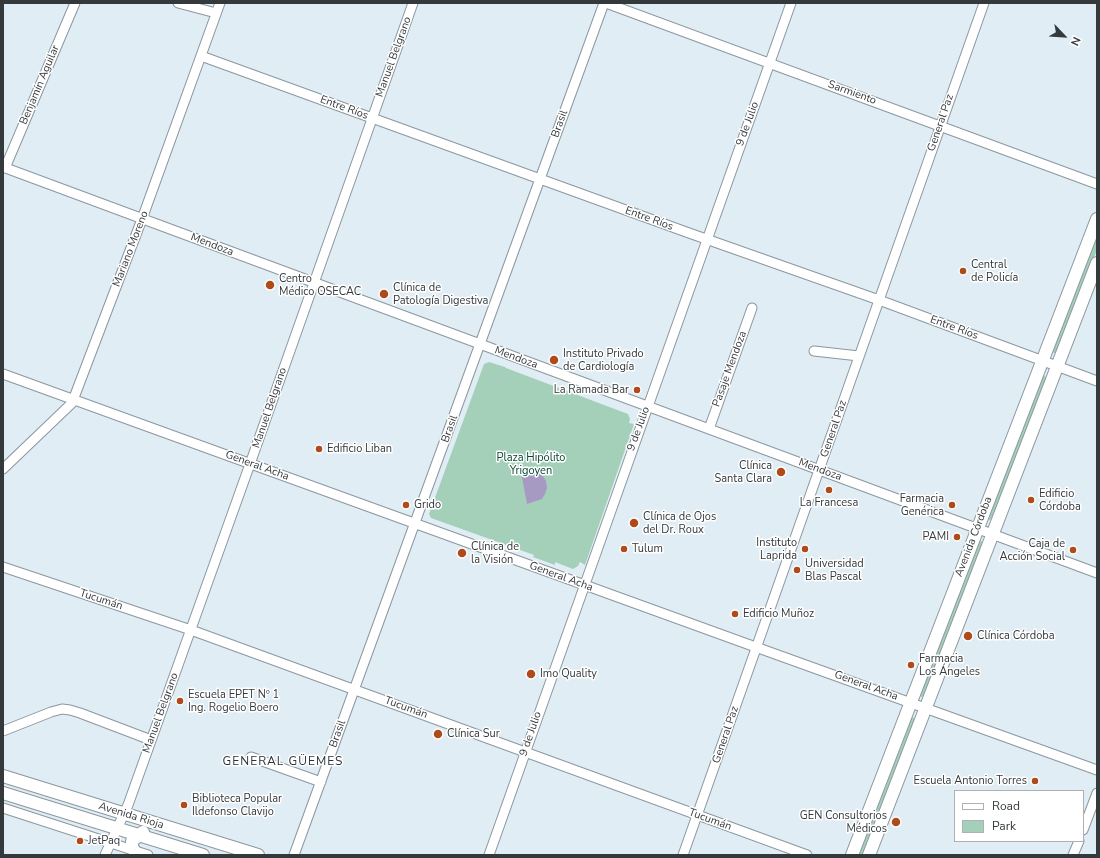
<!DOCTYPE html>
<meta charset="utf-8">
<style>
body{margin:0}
#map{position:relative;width:1100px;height:858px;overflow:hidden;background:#e0edf4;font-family:"Nunito Sans",sans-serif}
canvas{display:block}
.frame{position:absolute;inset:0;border:4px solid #34393c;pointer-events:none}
.legend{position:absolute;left:954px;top:790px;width:130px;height:52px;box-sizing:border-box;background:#fff;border:1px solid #aeb0b1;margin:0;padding:5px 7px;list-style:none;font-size:12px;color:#34393c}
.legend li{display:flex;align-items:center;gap:8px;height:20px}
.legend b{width:20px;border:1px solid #aeb0b1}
.north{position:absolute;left:1044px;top:16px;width:40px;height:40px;-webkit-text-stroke:3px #fff;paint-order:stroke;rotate:115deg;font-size:11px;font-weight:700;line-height:16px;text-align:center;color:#34393c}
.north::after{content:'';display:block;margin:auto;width:14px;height:18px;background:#34393c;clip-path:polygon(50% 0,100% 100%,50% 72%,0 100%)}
</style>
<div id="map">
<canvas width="1100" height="858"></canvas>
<div class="frame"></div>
<ul class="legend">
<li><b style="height:5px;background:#fff"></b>Road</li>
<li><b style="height:11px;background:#a4d0ba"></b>Park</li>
</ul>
<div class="north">N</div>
</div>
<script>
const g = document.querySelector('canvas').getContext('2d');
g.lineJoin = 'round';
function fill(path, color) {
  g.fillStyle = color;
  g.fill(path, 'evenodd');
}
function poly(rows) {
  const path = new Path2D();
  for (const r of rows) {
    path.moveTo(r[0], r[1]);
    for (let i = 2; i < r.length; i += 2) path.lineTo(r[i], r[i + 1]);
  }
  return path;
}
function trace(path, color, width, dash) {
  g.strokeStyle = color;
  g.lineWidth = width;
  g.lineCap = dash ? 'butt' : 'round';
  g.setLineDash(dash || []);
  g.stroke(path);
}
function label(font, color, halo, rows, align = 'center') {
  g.font = font + ' "Nunito Sans",sans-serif';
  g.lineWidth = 3;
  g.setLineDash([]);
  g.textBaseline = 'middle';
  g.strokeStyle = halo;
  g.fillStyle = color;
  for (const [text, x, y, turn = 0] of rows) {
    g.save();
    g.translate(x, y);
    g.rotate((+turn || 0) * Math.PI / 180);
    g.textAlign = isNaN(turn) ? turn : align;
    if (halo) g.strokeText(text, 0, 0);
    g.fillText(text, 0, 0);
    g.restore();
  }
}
const green = poly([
 [1097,232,1097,250,1057,353,1054,353,1051,351],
 [489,362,505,367,506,368,628,414,630,419,629,423,634,424,585,565,580,562,578,566,573,569,555,562,555,565,533,557,534,555,431,518,429,514,484,364],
 [1043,375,1047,378,993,519,989,520,988,519],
 [979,540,983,542,925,696,921,697,919,694],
 [911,717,915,718,864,855,857,855]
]);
const water = poly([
 [532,470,538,472,542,475,546,481,547,488,545,494,542,499,527,504,521,472]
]);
const minor = poly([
 [178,3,216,13],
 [606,3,1097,184],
 [201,56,689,233,879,300,1097,381],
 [3,167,1097,573],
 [5,168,75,3],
 [814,351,859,356],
 [3,374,739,641,1097,770],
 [709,429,752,308],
 [3,469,72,403,142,219,220,3],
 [3,567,191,630,807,855],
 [3,731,51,712,62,709,70,710,80,713,151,740],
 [251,757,321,782],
 [3,808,148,855],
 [1083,830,1097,793],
 [105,855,128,805,250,464,413,3],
 [294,855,604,3],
 [489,855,791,3],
 [683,855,984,3],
 [1073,855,1079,841]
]);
const secondary = poly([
 [3,776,258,855],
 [3,793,203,855],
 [134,850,132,847,132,841,143,832],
 [852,855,1097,219],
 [869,855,1097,263]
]);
const markers = [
 [963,271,4,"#af4a1b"],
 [270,285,5,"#af4a1b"],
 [384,294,5,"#af4a1b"],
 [554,360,5,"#af4a1b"],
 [637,390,4,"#af4a1b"],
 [319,449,4,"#af4a1b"],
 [781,472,5,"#af4a1b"],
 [829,490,4,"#af4a1b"],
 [1031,500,4,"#af4a1b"],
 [406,505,4,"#af4a1b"],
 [952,505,4,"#af4a1b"],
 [634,523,5,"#af4a1b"],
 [957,537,4,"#af4a1b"],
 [624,549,4,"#af4a1b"],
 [805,549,4,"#af4a1b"],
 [1073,550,4,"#af4a1b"],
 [462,553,5,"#af4a1b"],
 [797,570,4,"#af4a1b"],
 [735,614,4,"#af4a1b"],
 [968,636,5,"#af4a1b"],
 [911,665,4,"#af4a1b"],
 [531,674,5,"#af4a1b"],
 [180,701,4,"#af4a1b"],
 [438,734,5,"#af4a1b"],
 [1035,781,4,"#af4a1b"],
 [184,805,4,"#af4a1b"],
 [896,822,5,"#af4a1b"],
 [80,841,4,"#af4a1b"]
];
const streetNames = [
 ["Manuel Belgrano",394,57,-70],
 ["Benjamín Aguilar",40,85,-67],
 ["Sarmiento",852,93,20],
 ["Entre Ríos",344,108,20],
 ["General Paz",941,123,-71],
 ["Brasil",560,124,-70],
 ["9 de Julio",748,124,-70],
 ["Entre Ríos",649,219,20],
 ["Mendoza",212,245,21],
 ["Mariano Moreno",131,249,-69],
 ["Entre Ríos",954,328,20],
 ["Mendoza",516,358,20],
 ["Pasaje Mendoza",730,369,-70],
 ["Manuel Belgrano",270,408,-71],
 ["Brasil",450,429,-70],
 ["9 de Julio",639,429,-70],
 ["General Paz",834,429,-71],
 ["General Acha",257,466,20],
 ["Mendoza",820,470,20],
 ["Avenida Córdoba",974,537,-69],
 ["General Acha",561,577,20],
 ["Tucumán",101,600,18],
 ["General Acha",866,686,20],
 ["Tucumán",406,708,20],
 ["Manuel Belgrano",161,713,-70],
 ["Brasil",338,734,-70],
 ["9 de Julio",531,734,-71],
 ["General Paz",726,735,-71],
 ["Avenida Rioja",131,816,17],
 ["Tucumán",710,820,20]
];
const poiNames = [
 ["Central",971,265],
 ["de Policía",971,278],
 ["Centro",279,279],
 ["Médico OSECAC",279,292],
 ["Clínica de",393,288],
 ["Patología Digestiva",393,301],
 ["Instituto Privado",563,354],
 ["de Cardiología",563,367],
 ["La Ramada Bar",629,390,"right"],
 ["Edificio Liban",327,449],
 ["Clínica",772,466,"right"],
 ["Santa Clara",772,479,"right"],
 ["Edificio",1039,494],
 ["Córdoba",1039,507],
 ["Farmacia",944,499,"right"],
 ["Genérica",944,512,"right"],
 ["La Francesa",829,503,"center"],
 ["Grido",414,505],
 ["Clínica de Ojos",643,517],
 ["del Dr. Roux",643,530],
 ["PAMI",949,537,"right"],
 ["Instituto",797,543,"right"],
 ["Laprida",797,556,"right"],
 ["Caja de",1065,544,"right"],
 ["Acción Social",1065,557,"right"],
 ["Clínica de",471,547],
 ["la Visión",471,560],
 ["Tulum",632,549],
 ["Universidad",805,564],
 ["Blas Pascal",805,577],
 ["Edificio Muñoz",743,614],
 ["Clínica Córdoba",977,636],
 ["Farmacia",919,659],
 ["Los Ángeles",919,672],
 ["Imo Quality",540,674],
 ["Escuela EPET Nº 1",188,695],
 ["Ing. Rogelio Boero",188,708],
 ["Clínica Sur",447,734],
 ["Escuela Antonio Torres",1027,781,"right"],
 ["Biblioteca Popular",192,799],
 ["Ildefonso Clavijo",192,812],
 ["GEN Consultorios",887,816,"right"],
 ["Médicos",887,829,"right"],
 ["JetPaq",88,841]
];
const parkNames = [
 ["Plaza Hipólito",531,458],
 ["Yrigoyen",531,471]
];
const neighbourhoodNames = [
 ["GENERAL GÜEMES",283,762]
];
fill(green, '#a4d0ba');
fill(water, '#a79ac2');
trace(minor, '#8b979e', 11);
trace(secondary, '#8b979e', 14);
trace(minor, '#fff', 9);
trace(secondary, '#fff', 12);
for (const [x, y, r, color] of markers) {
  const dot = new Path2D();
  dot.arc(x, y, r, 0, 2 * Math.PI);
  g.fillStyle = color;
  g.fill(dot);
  trace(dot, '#fff', 1.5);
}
label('11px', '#34393c', '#fff', streetNames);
label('11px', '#34393c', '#fff', poiNames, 'left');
label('11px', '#06452f', '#fff', parkNames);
g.letterSpacing = '1px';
label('12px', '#2a343a', '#fff', neighbourhoodNames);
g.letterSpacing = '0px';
</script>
